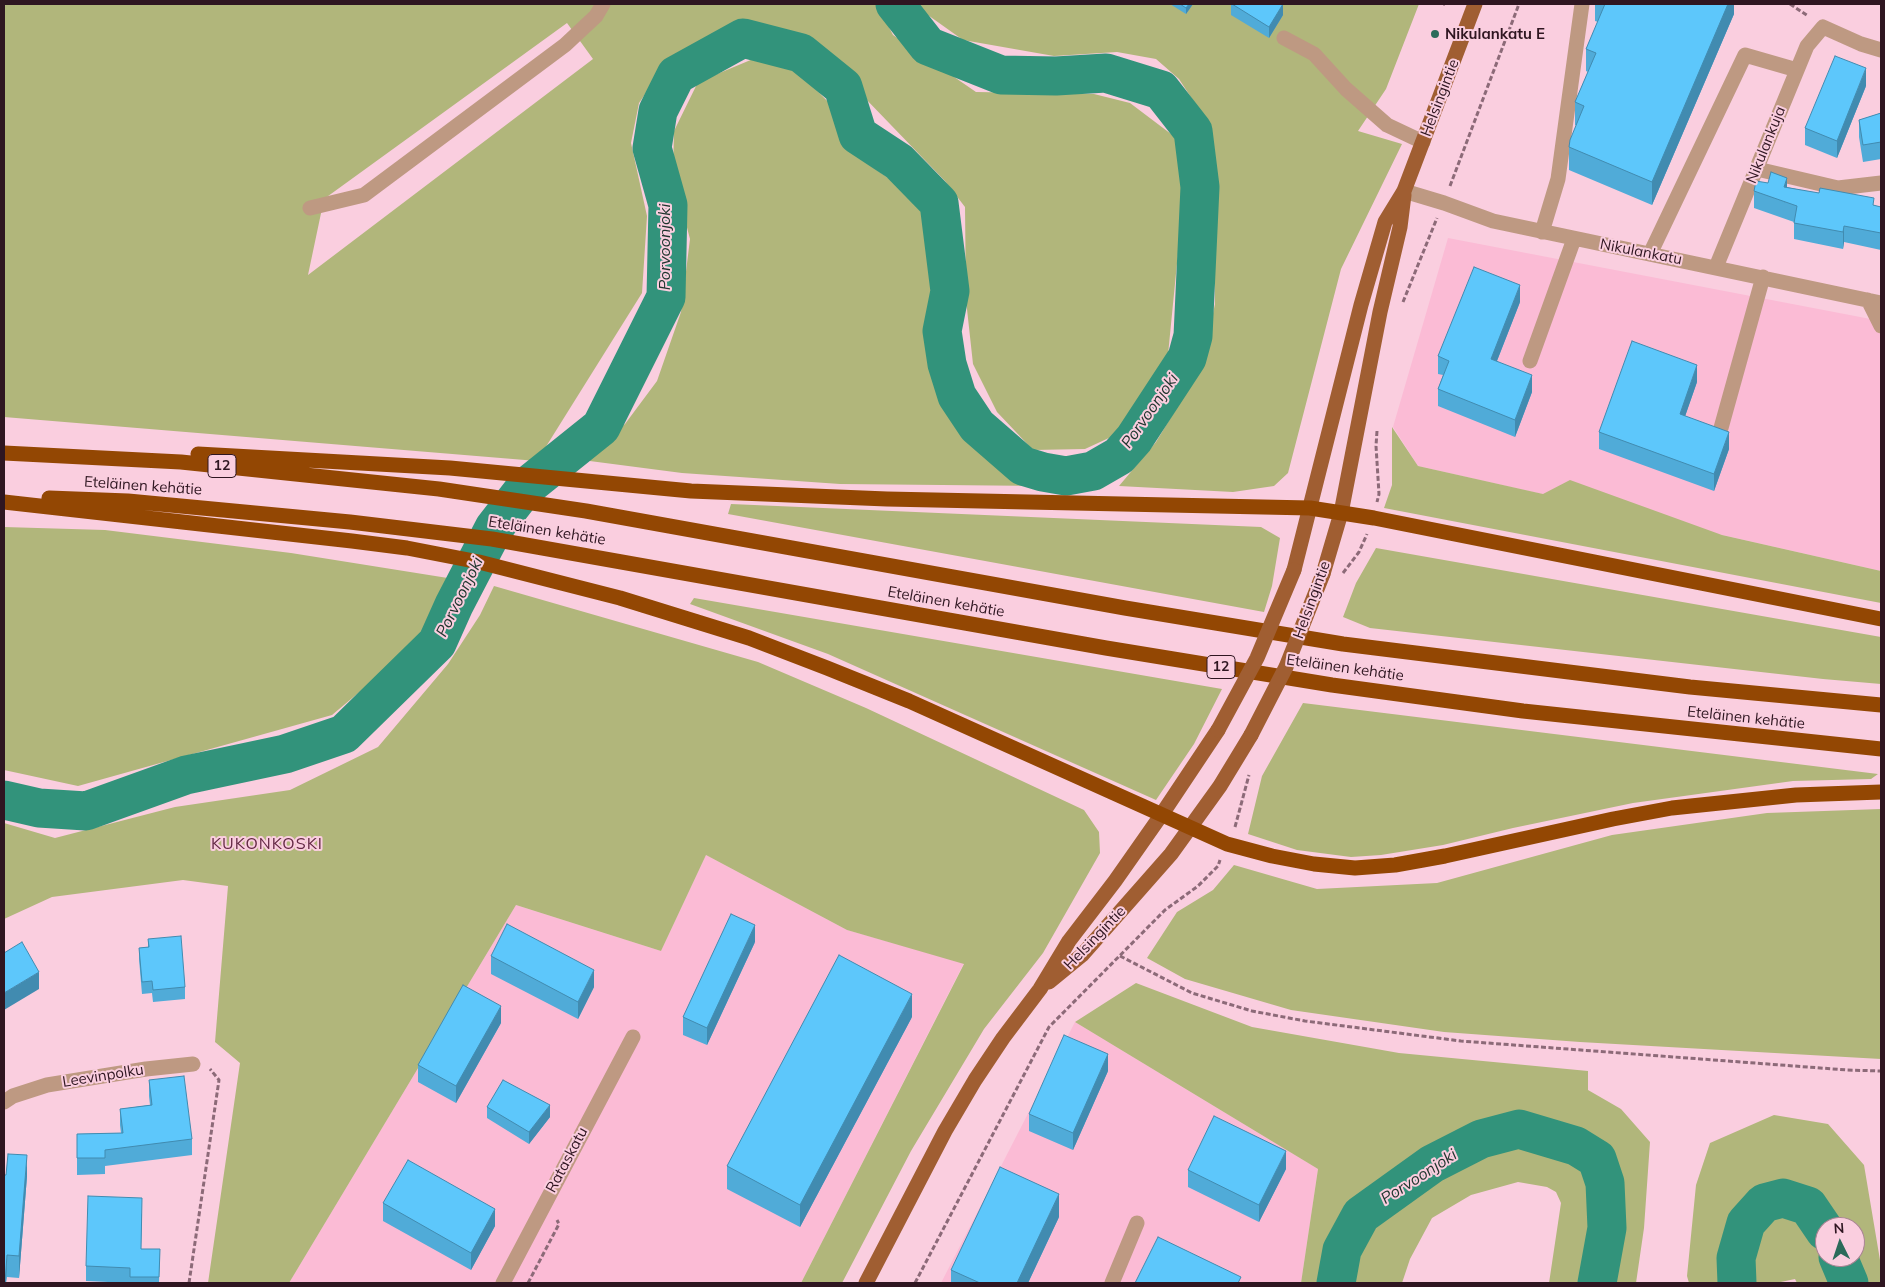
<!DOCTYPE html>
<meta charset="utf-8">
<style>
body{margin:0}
#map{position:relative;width:1885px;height:1287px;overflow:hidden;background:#facedf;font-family:Mulish,sans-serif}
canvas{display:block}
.frame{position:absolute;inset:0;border:5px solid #2f1621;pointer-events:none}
.north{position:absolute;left:1815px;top:1217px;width:50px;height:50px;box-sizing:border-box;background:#facedf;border:1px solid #a98493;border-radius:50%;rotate:356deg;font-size:14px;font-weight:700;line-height:20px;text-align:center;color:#2f1621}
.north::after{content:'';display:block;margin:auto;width:18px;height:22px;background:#2b6b5a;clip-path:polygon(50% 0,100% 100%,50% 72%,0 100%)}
</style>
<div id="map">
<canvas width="1885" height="1287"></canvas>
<div class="frame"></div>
<div class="north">N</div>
</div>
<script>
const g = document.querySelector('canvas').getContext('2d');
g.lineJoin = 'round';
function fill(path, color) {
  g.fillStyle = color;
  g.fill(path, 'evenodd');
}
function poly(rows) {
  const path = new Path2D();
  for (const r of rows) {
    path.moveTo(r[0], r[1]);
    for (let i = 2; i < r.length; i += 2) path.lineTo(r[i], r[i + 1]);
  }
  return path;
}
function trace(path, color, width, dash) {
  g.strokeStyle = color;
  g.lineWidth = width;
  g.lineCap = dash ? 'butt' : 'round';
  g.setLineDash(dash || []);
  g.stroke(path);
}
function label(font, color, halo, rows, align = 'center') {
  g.font = font + ' Mulish,sans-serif';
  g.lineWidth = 4;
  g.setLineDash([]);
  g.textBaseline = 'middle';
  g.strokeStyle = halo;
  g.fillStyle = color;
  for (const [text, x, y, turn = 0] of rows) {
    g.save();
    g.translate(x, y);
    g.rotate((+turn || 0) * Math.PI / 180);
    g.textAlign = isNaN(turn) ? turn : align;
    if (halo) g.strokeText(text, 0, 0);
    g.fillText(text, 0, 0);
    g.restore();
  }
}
const built = poly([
 [1448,238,1881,321,1881,571,1418,466,1393,427],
 [706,855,847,930,964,963,801,1283,289,1283,516,905,661,951],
 [1075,1022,1318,1169,1301,1283,941,1283]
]);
const green = poly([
 [7,4,877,4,893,35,976,92,1094,94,1130,103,1175,137,1185,182,1166,375,1124,431,1085,449,1033,450,997,412,973,364,966,300,965,207,945,181,808,39,738,22,665,65,639,103,631,143,647,216,642,293,537,461,4,417,4,6],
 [567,23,593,59,308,275,324,199],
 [915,4,1419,4,1386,89,1358,131,1402,144,1341,269,1288,473,1274,486,1233,492,1119,486,1156,442,1202,366,1215,304,1215,203,1208,123,1179,79,1156,59,1117,52,1054,56,963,40,918,8],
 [753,59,795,68,835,109,847,149,919,200,929,227,933,364,963,428,1005,474,1044,486,840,484,682,473,582,460,625,424,657,381,681,312,690,239,673,174,674,131,698,82],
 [1392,427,1418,466,1543,494,1570,480,1722,535,1881,571,1881,603,1384,508,1392,485],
 [731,504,1261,527,1280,538,1272,586,1264,612,728,514],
 [4,527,105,530,291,553,454,579,419,642,332,715,78,786,4,770],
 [1376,548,1881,637,1881,684,1823,679,1370,628,1343,617,1356,583],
 [494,586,758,662,866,708,1084,810,1099,832,1100,853,1043,953,984,1029,911,1151,842,1283,801,1283,964,964,847,930,706,855,661,951,516,905,289,1283,208,1283,240,1063,215,1042,228,886,183,880,52,897,4,919,4,823,55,838,175,807,290,790,378,747,448,664,480,615],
 [694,598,1222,689,1194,744,1156,800,828,654,690,604],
 [1303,703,1878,774,1871,779,1793,781,1633,803,1513,828,1443,845,1381,855,1351,857,1297,850,1248,834,1262,776],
 [1881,809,1881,1059,1580,1042,1444,1032,1291,1010,1185,979,1147,958,1177,912,1213,890,1234,865,1317,889,1437,883,1612,835,1767,813],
 [1136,983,1252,1027,1399,1053,1588,1071,1588,1090,1621,1109,1650,1142,1644,1228,1636,1283,1549,1283,1561,1203,1556,1192,1547,1187,1518,1182,1471,1195,1432,1218,1410,1259,1402,1283,1301,1283,1318,1169,1075,1022],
 [1774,1115,1828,1124,1864,1165,1881,1266,1881,1283,1797,1283,1795,1279,1776,1283,1689,1283,1687,1276,1696,1185,1710,1143],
 [1825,1227,1855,1227,1855,1257,1825,1257]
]);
const river = poly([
 [4,800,39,808,86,811,186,775,285,754,344,734,437,643,454,605,494,528,525,488,601,427,666,297,668,205,652,148,658,111,676,75,743,38,801,53,843,87,858,135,899,162,939,203,950,291,942,331,947,364,957,396,977,426,1023,466,1043,472,1066,476,1093,471,1119,456,1134,439,1187,358,1193,336,1200,187,1193,131,1161,90,1106,73,1056,76,1001,75,928,46,895,4],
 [1838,1257,1849,1283],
 [1336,1283,1342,1250,1361,1215,1432,1164,1481,1139,1519,1129,1576,1146,1597,1159,1605,1183,1607,1228,1597,1283],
 [1737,1283,1736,1258,1746,1223,1764,1203,1783,1198,1808,1206,1825,1231]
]);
const path = poly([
 [1790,4,1808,16],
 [1443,5,1444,4],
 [1450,186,1519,4],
 [1403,302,1437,218],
 [1377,431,1376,446,1379,494,1377,502],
 [1343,573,1359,552,1367,534],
 [1235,827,1249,775],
 [1120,956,1192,993,1252,1011,1305,1021,1461,1041,1847,1070,1881,1071],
 [189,1283,219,1080,210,1069],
 [528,1283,559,1224,557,1220],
 [915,1283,1049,1027,1165,910,1198,886,1218,866,1220,860]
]);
const minor = poly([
 [1284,38,1314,54,1346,89,1387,125,1423,142],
 [1757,169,1838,188,1881,183],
 [1404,191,1444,203,1493,221,1881,303],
 [310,208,364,195,565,45,596,16,603,4],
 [1542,232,1558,179,1582,4],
 [1650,254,1745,55,1797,70],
 [1716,267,1807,46,1823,27,1861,44,1881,50],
 [1868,300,1881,326],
 [1530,361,1574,239],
 [1721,428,1763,277],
 [4,1102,13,1096,47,1085,146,1069,193,1064],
 [503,1283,633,1037],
 [1112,1283,1137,1223]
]);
const major = poly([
 [1294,570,1361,305,1385,222,1404,191,1475,4],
 [1323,574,1341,513,1380,312,1400,227,1404,195],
 [1049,982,1082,955,1171,854,1220,786,1251,735],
 [866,1283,945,1131,975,1080,1003,1038,1040,989,1069,941,1115,881,1162,814,1218,730]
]);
const highway = poly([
 [4,453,181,462,439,489,586,511,1125,608,1343,644,1690,687,1881,705],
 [198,454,450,468,691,491,887,499,1310,508,1374,518,1881,619],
 [49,498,128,501,350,522,492,539,1106,648,1332,685,1523,711,1881,749],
 [4,502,352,541,407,548,479,562,620,598,749,638,827,668,909,701,1227,844,1272,856,1314,864,1355,868,1395,865,1445,856,1613,819,1672,808,1796,795,1881,792]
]);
const majorBridge = poly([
 [1218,730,1257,658,1294,570],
 [1251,735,1286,667,1323,574]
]);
const wall = poly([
 [1170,4,1193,4,1186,14],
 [1231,4,1283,15,1269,38,1231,15],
 [1595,4,1734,4,1734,14,1652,205,1569,170,1569,147,1576,125,1575,125,1575,102,1588,72,1586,71,1586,49,1598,22,1595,21],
 [1866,86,1837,158,1805,145,1805,128],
 [1881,113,1881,162,1881,159,1863,162,1859,137,1859,120],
 [1768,183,1881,207,1881,250,1844,242,1843,249,1794,239,1794,222,1754,208,1754,191],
 [1520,302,1497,361,1532,392,1515,437,1438,406,1438,389,1443,375,1438,374,1438,356],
 [1697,382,1685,416,1729,449,1714,491,1599,449,1599,432],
 [148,939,185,987,185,999,153,1002,152,993,142,994,139,959,139,948,148,947],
 [755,942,707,1045,683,1035,683,1017],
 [491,956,594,987,578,1019,491,974],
 [912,1017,800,1227,727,1189,727,1166],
 [501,1023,456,1103,418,1082,418,1065],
 [1108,1071,1073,1150,1029,1131,1029,1114],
 [149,1080,192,1139,192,1155,105,1166,105,1174,77,1175,77,1134,121,1133,120,1125,120,1109,150,1105,149,1096],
 [487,1107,550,1117,529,1144,487,1118],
 [1286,1169,1259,1222,1188,1187,1188,1170],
 [4,1175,27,1176,19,1278,7,1277,6,1283,4,1283],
 [383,1203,495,1226,471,1270,383,1221],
 [142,1213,141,1249,160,1249,159,1283,130,1283,86,1281,86,1266],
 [1059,1217,1028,1283,951,1283,951,1270]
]);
const shadedWall = poly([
 [1189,4,1193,4,1186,14,1186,8],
 [1283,4,1283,15,1269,38,1269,27],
 [1728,4,1734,4,1734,14,1652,205,1652,182],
 [1866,68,1866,86,1837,158,1837,141],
 [1787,178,1787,194,1784,203,1784,187],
 [1844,226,1844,242,1843,249,1843,232],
 [1520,285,1520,302,1491,376,1491,359],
 [1697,365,1697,382,1680,431,1680,414],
 [1532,375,1532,392,1515,437,1515,420],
 [1729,432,1729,449,1714,491,1714,474],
 [755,925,755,942,707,1045,707,1028],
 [594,970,594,987,578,1019,578,1002],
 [39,972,39,989,4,1010,4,993],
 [912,994,912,1017,800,1227,800,1205],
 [501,1006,501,1023,456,1103,456,1086],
 [1108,1054,1108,1071,1073,1150,1073,1133],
 [550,1105,550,1117,529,1144,529,1132],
 [1286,1151,1286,1169,1259,1222,1259,1205],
 [27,1155,27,1176,19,1278,19,1256],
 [1059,1194,1059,1217,1028,1283,1017,1283],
 [495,1209,495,1226,471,1270,471,1253],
 [7,1255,6,1283,5,1283]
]);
const building = poly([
 [1180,4,1189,4,1186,8,1180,4],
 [1232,4,1283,4,1269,27,1232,4],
 [1605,4,1728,4,1652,182,1569,147,1570,140,1584,106,1575,102,1596,53,1586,49,1605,4],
 [1835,56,1866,68,1837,141,1805,128,1835,56],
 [1881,113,1881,145,1881,142,1863,145,1859,120,1881,113],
 [1771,172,1787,178,1784,187,1819,193,1820,188,1874,198,1873,205,1881,207,1881,233,1844,226,1843,232,1794,223,1797,206,1754,191,1756,181,1768,183,1771,172],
 [1474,267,1520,285,1491,359,1532,375,1515,420,1438,389,1449,361,1438,356,1474,267],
 [1632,341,1697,365,1680,414,1729,432,1714,474,1599,432,1632,341],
 [731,914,755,925,707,1028,683,1017,731,914],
 [507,924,594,970,578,1002,491,956,507,924],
 [181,936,185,987,153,990,152,981,142,982,139,948,149,947,148,939,181,936],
 [22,942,39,972,4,993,4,953,22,942],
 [839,955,912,994,800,1205,727,1166,839,955],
 [463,985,501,1006,456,1086,418,1065,463,985],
 [1064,1035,1108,1054,1073,1133,1029,1114,1064,1035],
 [184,1076,192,1139,105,1150,105,1158,77,1158,77,1134,123,1133,120,1109,152,1105,149,1080,184,1076],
 [503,1080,550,1105,529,1132,487,1107,503,1080],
 [1214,1116,1286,1151,1259,1205,1188,1170,1214,1116],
 [8,1154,27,1155,19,1256,7,1255,5,1283,4,1283,4,1175,6,1175,8,1154],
 [408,1160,495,1209,471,1253,383,1203,408,1160],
 [1000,1167,1059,1194,1017,1283,980,1283,951,1270,1000,1167],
 [88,1196,142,1198,141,1249,160,1249,159,1277,130,1277,130,1268,86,1266,88,1196],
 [1158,1237,1241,1277,1238,1283,1135,1283,1158,1237]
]);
const markers = [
 [1435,34,5,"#2b6b5a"]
];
const shields = [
 [222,466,28],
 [1221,667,28]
];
const shieldNames = [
 ["12",222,466],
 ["12",1221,667]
];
const poiNames = [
 ["Nikulankatu E",1445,34]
];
const streetNames = [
 ["Helsingintie",1440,98,-69],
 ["Nikulankuja",1766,145,-68],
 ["Nikulankatu",1641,252,11],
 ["Eteläinen kehätie",143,486,4],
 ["Eteläinen kehätie",547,531,9],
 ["Helsingintie",1312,600,-70],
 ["Eteläinen kehätie",946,602,10],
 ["Eteläinen kehätie",1345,668,8],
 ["Eteläinen kehätie",1746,718,6],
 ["Helsingintie",1095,938,-46],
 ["Leevinpolku",103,1076,-9],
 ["Rataskatu",567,1160,-62]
];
const waterNames = [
 ["Porvoonjoki",665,247,-90],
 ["Porvoonjoki",1150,411,-55],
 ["Porvoonjoki",460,597,-64],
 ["Porvoonjoki",1419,1177,-33]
];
const neighbourhoodNames = [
 ["KUKONKOSKI",267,844]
];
fill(built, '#fbbbd5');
fill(green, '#b1b67b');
trace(river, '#32937b', 39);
trace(path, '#8c6a78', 3, [5, 2.5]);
trace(minor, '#be9982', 15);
trace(major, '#a05e32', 15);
trace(highway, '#934703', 15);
trace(majorBridge, '#a05e32', 15);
fill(wall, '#50abd8');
fill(shadedWall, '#418bb0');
fill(building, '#5dc7fb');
trace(building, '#418bb0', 1);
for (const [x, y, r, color] of markers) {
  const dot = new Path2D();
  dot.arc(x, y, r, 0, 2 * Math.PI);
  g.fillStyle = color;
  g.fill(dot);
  trace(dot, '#facedf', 2);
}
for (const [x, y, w] of shields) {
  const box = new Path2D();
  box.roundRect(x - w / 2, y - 11.5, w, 23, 4);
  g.fillStyle = '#facedf';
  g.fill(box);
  trace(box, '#2f1621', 1);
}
label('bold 14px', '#2f1621', null, shieldNames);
label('bold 15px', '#2f1621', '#facedf', poiNames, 'left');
label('15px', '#2f1621', '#facedf', streetNames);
label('italic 16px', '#1e342d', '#facedf', waterNames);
g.letterSpacing = '1px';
label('16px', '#632944', '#facedf', neighbourhoodNames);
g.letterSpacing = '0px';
</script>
